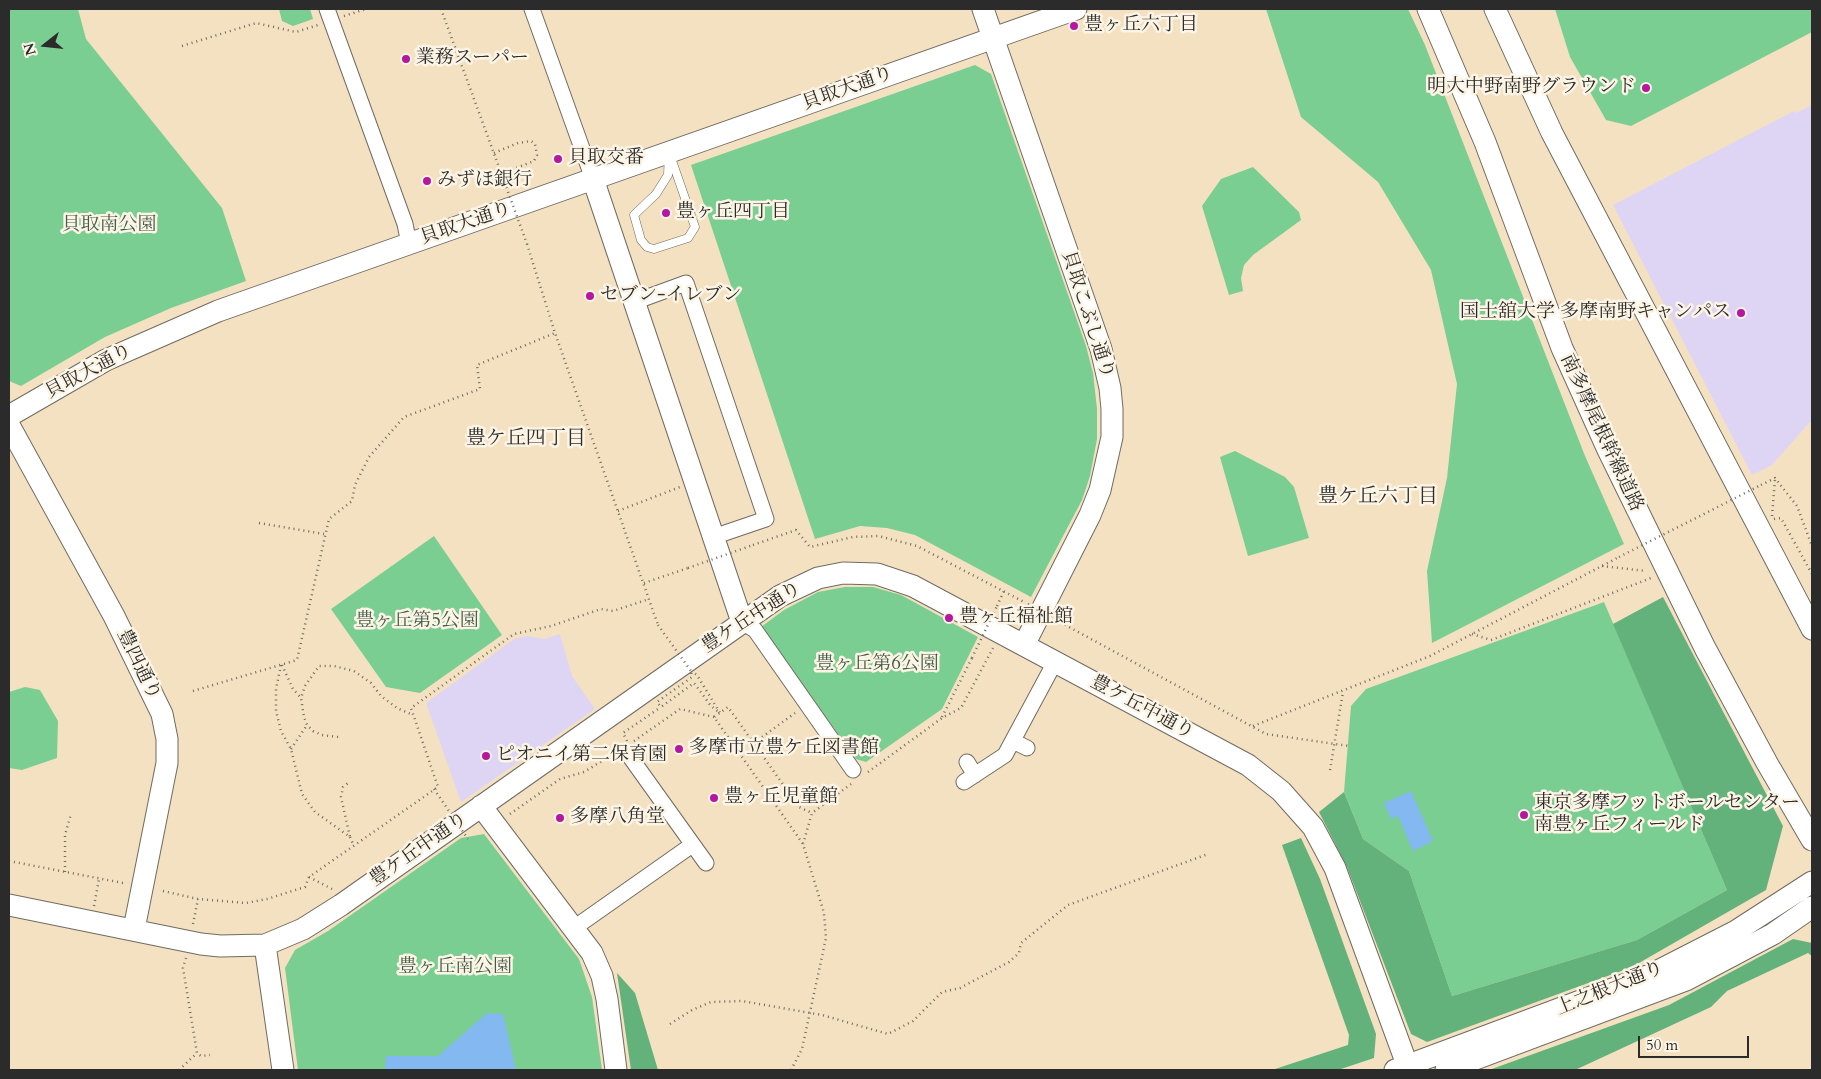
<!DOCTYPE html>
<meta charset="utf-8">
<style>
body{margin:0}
#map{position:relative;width:1821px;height:1079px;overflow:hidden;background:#f3e1c2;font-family:Cardo,serif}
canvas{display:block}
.frame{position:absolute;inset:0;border:10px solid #2b2b2b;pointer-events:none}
.north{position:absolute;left:20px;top:20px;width:50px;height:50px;-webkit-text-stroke:4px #fcf5e5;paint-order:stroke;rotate:254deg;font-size:14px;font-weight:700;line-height:20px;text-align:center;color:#2b2b2b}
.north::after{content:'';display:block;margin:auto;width:18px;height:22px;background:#2b2b2b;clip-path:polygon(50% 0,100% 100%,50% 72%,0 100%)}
.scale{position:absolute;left:1638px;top:1036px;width:111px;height:22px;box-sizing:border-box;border:2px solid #2b2b2b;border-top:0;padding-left:6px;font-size:15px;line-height:18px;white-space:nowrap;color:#2b2b2b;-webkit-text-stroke:4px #fcf5e5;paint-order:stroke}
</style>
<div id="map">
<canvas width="1821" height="1079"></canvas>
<div class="frame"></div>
<div class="north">N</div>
<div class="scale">50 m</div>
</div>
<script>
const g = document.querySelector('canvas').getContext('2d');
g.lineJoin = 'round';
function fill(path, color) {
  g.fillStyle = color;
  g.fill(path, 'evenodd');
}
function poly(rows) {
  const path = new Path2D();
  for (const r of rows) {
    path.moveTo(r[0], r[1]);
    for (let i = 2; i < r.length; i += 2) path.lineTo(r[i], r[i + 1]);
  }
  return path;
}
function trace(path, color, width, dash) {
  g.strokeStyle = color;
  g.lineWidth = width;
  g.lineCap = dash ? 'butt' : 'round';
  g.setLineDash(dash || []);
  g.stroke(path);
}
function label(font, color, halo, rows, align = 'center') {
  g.font = font + ' Cardo,"Noto Serif JP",serif';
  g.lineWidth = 5;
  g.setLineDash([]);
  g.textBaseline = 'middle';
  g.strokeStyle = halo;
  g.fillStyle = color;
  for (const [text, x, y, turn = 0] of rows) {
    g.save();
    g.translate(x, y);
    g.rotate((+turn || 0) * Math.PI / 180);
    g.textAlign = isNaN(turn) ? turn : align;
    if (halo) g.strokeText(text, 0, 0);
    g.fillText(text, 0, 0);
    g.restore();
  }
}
const built = poly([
 [1812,105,1812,423,1810,422,1772,465,1752,475,1613,205,1794,111,1796,113],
 [560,634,572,676,595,709,461,802,426,703,514,639,527,636,544,639]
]);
const green = poly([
 [9,9,78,9,86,39,222,208,246,281,171,308,105,337,21,386,9,381],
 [279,9,310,9,313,19,293,26,282,21],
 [1266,9,1408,9,1425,45,1585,456,1624,544,1432,643,1427,571,1447,478,1457,384,1431,270,1378,182,1301,117],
 [1555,9,1812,9,1812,32,1631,126,1606,120,1570,57],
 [975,65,991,74,1086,346,1093,373,1097,409,1097,439,1090,476,1082,500,1031,597,915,535,887,528,860,526,815,539,691,165],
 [1253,167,1299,212,1301,220,1253,255,1244,265,1241,278,1243,291,1229,295,1202,206,1221,179],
 [1235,451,1285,477,1294,487,1309,538,1248,556,1220,457],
 [434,536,502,635,420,693,386,687,331,609],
 [845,587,873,587,901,595,978,637,942,709,866,762,856,759,761,627,784,610,818,592],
 [1604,602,1727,890,1637,940,1452,996,1409,871,1363,839,1344,792,1351,706,1366,689],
 [25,687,40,690,58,721,57,758,22,770,9,768,9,692],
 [484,834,579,959,592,997,602,1070,298,1070,285,968,295,950,328,931,461,838]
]);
const forest = poly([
 [1663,597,1783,826,1766,890,1632,967,1427,1042,1411,1034,1347,867,1319,812,1344,792,1363,839,1409,871,1452,996,1637,940,1727,890,1613,624],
 [1301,838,1320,879,1376,1034,1374,1058,1338,1070,1272,1070,1348,1045,1349,1035,1282,845],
 [1793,939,1812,943,1812,956,1808,953,1727,991,1711,1007,1575,1070,1489,1070,1669,1005],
 [617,973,635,993,658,1070,631,1070]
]);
const water = poly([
 [1411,791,1433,841,1413,851,1398,816,1391,819,1384,803],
 [487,1013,503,1014,516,1070,385,1070,386,1056,438,1056]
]);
const path = poly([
 [441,9,496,159],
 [344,16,366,9],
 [182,46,256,23,296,32,318,25],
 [494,153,518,143,531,141,535,144,537,155,534,161,501,174],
 [527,244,555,333,658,625],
 [1761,485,1775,478,1797,506,1812,546],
 [618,511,680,487],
 [1772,516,1775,479],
 [1774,519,1781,518,1812,574],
 [259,523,324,534],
 [753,545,796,530,810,547,853,537,878,536,917,546,1026,603],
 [1602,566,1646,571],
 [644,583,688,568],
 [997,606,1004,591],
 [1056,620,1266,734,1349,746],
 [1472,634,1491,640,1651,578],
 [281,665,276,689,276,711,281,731,291,749,302,794,315,812,350,837,341,797,343,787,348,783],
 [282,665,293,689,301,698],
 [691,671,697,675,720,713,711,706,694,683,661,707,657,702,692,677,691,671],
 [193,691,297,660,329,519,352,501,355,485,369,457,404,417,480,389,477,365,555,333],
 [942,717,972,658],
 [1253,726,1430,656,1619,557],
 [338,737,322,735,313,731,307,725,304,717,301,698,305,686,319,666,334,666,354,671,371,683,381,696,397,708,413,715],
 [627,741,623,733,661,707],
 [634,741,680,709,714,717],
 [754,743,795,713],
 [291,749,307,725],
 [1330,770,1343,692],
 [868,772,942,718,961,708,993,648],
 [510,814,560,779,584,772,615,753],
 [350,837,354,846],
 [803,844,812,813,851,784],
 [9,861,123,883],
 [65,872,65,835,71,814],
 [309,877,332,889],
 [163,891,198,899,246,903,267,899,305,887,309,877,438,787,411,708,514,634,551,626,601,609,613,611,649,599],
 [94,906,99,879],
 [193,924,198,899],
 [186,958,183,968,197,1053,201,1056,210,1055],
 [670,1024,692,1010,711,1002,742,1001,822,1015,888,1034,913,1021,942,992,960,988,1009,962,1019,953,1021,943,1068,905,1208,854],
 [179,1070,197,1053],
 [791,1070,802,1049,826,938,824,913,803,844,714,717,728,707,799,807,812,813]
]);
const lane = poly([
 [669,152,695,227,688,238,654,249,647,247,641,240,634,215,656,194,668,175,669,152]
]);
const street = poly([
 [327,9,405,224,409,244],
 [532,9,593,179],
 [634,302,686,283,766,519,713,537],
 [742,622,755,630,853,770],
 [1013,741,1027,748],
 [628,754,706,863],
 [967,762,975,775],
 [964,782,1005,755,1055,662],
 [574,928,692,845]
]);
const secondary = poly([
 [983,9,1101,349,1110,388,1112,409,1112,437,1100,490,1090,515,1024,645],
 [1428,9,1485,142,1562,348,1608,450,1705,648,1767,763,1812,840],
 [1495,9,1552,133,1812,629],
 [593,179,742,622],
 [9,416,106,360,218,311,1076,9],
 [9,425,114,616,162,714,167,739,167,763,134,929],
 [481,806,592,953,602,976,607,999,616,1070],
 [9,905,201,944,220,946,265,945,303,929,341,905,780,596,818,578,843,573,877,574,913,586,1248,765,1281,791,1313,827,1335,868,1409,1070],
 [265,945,283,1070],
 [1395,1070,1650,975,1736,931,1812,882],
 [1446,1070,1686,980,1773,934,1812,907]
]);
const pathBridge = poly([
 [496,159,527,244],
 [1619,557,1761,485],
 [688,568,753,545],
 [1028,604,1055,619],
 [658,625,691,671],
 [972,658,997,606],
 [434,789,468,839]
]);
const markers = [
 [1074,26,5,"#b5179e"],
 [406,59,5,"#b5179e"],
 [1646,88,5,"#b5179e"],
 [558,159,5,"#b5179e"],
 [427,181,5,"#b5179e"],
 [666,213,5,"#b5179e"],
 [590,296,5,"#b5179e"],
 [1741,313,5,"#b5179e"],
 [949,618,5,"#b5179e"],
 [679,749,5,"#b5179e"],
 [486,756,5,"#b5179e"],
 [714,798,5,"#b5179e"],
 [1524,815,5,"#b5179e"],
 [560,818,5,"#b5179e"]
];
const poiNames = [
 ["豊ヶ丘六丁目",1084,26],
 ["業務スーパー",416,59],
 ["明大中野南野グラウンド",1636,88,"right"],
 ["貝取交番",568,159],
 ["みずほ銀行",437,181],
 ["豊ヶ丘四丁目",676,213],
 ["セブン-イレブン",600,296],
 ["国士舘大学 多摩南野キャンパス",1731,313,"right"],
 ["豊ヶ丘福祉館",959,618],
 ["多摩市立豊ケ丘図書館",689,749],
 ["ピオニイ第二保育園",496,756],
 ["豊ヶ丘児童館",724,798],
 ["東京多摩フットボールセンター",1534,804],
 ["南豊ヶ丘フィールド",1534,826],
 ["多摩八角堂",570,818]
];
const streetNames = [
 ["貝取大通り",848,89,-20],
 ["貝取大通り",466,224,-19],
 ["貝取こぶし通り",1087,315,72],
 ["貝取大通り",89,372,-28],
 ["南多摩尾根幹線道路",1601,433,65],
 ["豊ケ丘中通り",752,618,-33],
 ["豊四通り",138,665,64],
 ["豊ケ丘中通り",1142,708,28],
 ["豊ケ丘中通り",419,850,-35],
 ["上之根大通り",1610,989,-22]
];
const parkNames = [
 ["貝取南公園",109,226],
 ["豊ヶ丘第5公園",417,622],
 ["豊ヶ丘第6公園",877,665],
 ["豊ヶ丘南公園",455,968]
];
const neighbourhoodNames = [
 ["豊ケ丘四丁目",526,439],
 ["豊ケ丘六丁目",1378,497]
];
fill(built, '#ded5f5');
fill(green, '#7ace91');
fill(forest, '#63b17b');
fill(water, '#83b8f1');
trace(lane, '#716b60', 9);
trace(street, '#716b60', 17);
trace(secondary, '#716b60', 23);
trace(path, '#716b60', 2.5, [1, 4]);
trace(lane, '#fff', 8);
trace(street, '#fff', 15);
trace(secondary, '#fff', 21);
trace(pathBridge, '#716b60', 2.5, [1, 4]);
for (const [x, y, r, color] of markers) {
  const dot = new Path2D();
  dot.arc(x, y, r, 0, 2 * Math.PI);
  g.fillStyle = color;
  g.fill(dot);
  trace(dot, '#fcf5e5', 2);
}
label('19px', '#2b2b2b', '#fcf5e5', poiNames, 'left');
label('19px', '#2b2b2b', '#fcf5e5', streetNames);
label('19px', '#435c4a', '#fcf5e5', parkNames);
label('20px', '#2b2b2b', '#fcf5e5', neighbourhoodNames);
</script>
